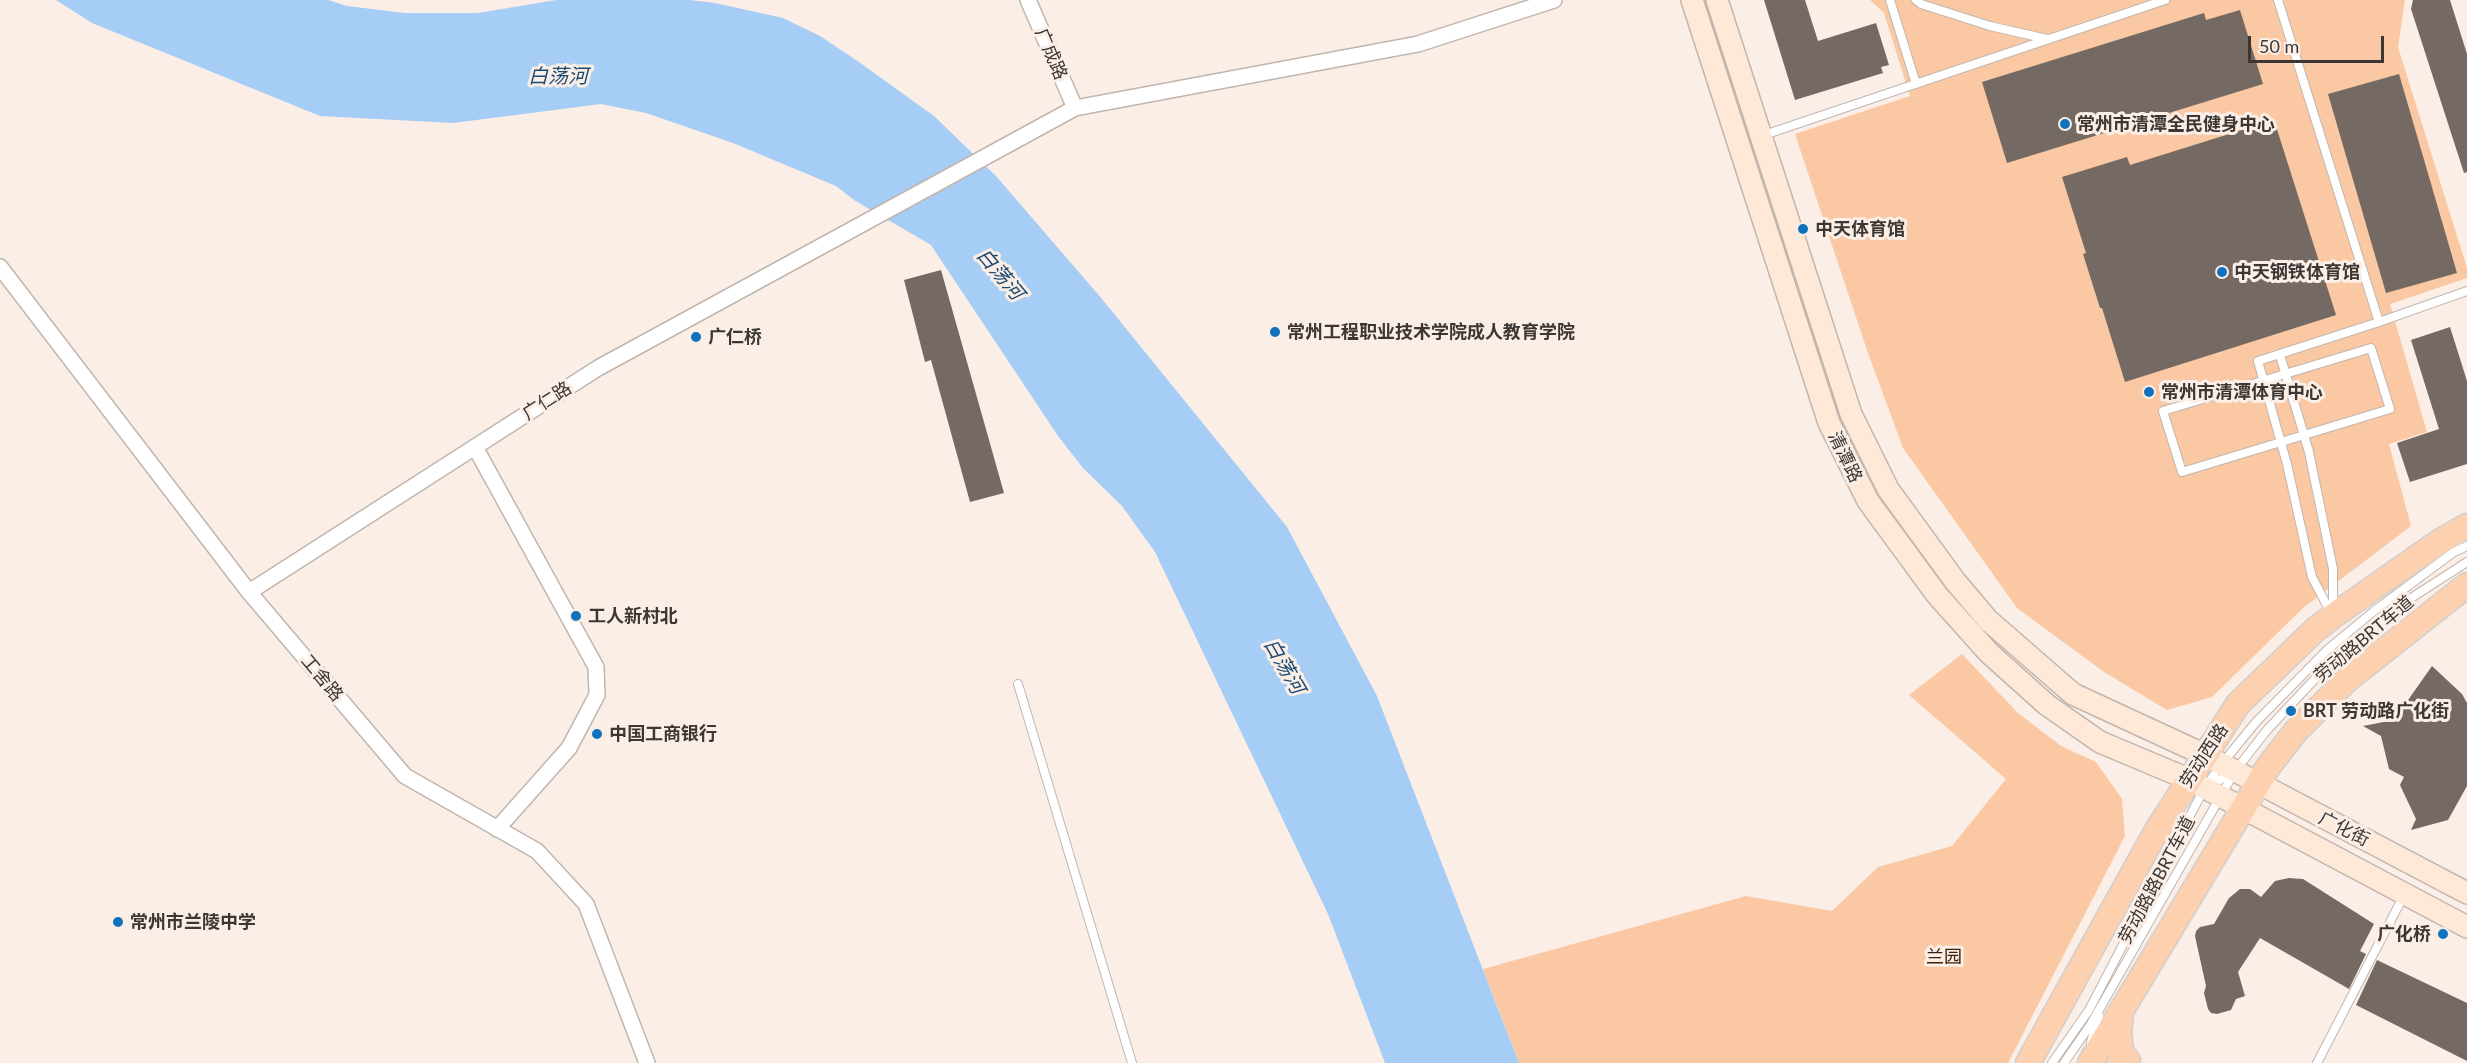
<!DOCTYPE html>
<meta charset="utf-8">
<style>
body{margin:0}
#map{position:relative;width:2467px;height:1063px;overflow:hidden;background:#faeee6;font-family:Lato,sans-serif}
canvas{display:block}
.scale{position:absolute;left:2248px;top:36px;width:136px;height:27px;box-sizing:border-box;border:3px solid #3c3734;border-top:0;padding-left:8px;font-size:18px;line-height:21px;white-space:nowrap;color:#3c3734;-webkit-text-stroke:4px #faeee6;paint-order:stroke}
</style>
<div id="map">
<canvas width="2467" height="1063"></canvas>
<div class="scale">50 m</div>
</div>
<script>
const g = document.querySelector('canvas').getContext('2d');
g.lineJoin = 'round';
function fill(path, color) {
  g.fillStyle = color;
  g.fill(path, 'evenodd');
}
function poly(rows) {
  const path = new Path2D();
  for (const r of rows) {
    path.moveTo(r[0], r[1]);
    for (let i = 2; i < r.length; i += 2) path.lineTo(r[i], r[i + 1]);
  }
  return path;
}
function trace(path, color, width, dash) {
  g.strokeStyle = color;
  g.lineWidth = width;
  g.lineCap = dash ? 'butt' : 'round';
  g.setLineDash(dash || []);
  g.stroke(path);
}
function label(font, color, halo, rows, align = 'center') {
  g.font = font + ' Lato,"Noto Sans SC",sans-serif';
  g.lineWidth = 6;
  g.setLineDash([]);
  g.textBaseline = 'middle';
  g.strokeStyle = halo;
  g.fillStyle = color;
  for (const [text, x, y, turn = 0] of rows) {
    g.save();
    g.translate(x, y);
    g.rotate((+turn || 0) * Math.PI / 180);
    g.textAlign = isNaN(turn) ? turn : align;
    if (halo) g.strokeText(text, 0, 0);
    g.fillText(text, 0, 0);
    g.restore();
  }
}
const green = poly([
 [1870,0,2405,0,2398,47,2467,268,2467,278,2390,304,2427,432,2389,444,2411,526,2303,608,2212,697,2167,710,2104,672,2017,608,1903,448,1868,353,1795,134,1910,96,1884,13],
 [1962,654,2018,713,2061,746,2096,762,2122,799,2125,836,2008,1063,1519,1063,1483,969,1746,896,1832,911,1878,867,1952,846,2006,779,1909,695]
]);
const water = poly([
 [56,0,328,0,347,6,405,13,478,13,556,0,689,0,715,3,783,18,820,36,856,60,934,116,996,176,1102,299,1287,527,1377,696,1519,1063,1385,1063,1328,914,1155,552,1122,506,1083,468,1058,436,931,245,854,200,836,186,733,143,646,113,601,104,453,123,320,116,92,23]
]);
const building = poly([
 [1764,0,1805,0,1818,41,1876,23,1889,65,1881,67,1883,73,1795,100],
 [2413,0,2450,0,2467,54,2467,172,2464,173,2411,9],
 [2240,10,2263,84,2007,163,1982,82,2204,13,2206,20],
 [2399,74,2457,273,2386,293,2328,94],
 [2274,120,2336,315,2125,382,2102,308,2100,308,2083,254,2086,253,2062,177,2127,157,2130,165],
 [941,270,1004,493,970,502,931,360,925,362,904,280],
 [2450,327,2467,381,2467,464,2410,482,2397,443,2439,429,2411,340],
 [2432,666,2462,694,2467,703,2467,786,2448,820,2411,830,2416,819,2400,785,2404,777,2389,769,2381,736,2363,726,2394,720],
 [2289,878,2303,879,2374,924,2360,951,2366,954,2349,989,2260,938,2238,972,2245,996,2236,999,2231,1010,2217,1014,2211,1013,2208,1009,2204,993,2206,986,2195,936,2196,931,2200,927,2214,924,2229,898,2240,889,2250,889,2261,897,2275,881],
 [2377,960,2467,1003,2467,1061,2356,1005]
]);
const lane = poly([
 [1890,0,1916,84],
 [1916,0,1921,4,1990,26,2047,39],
 [2278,0,2379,322,2258,361,2287,464,2312,577,2332,615],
 [1764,135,2165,0],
 [2379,322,2467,291],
 [2371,348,2390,409,2182,472,2163,411,2371,348],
 [2280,355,2309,452,2333,569,2333,611],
 [1018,684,1132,1063],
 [2208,787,2231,773],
 [2091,1042,2099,1016],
 [2052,1063,2089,1010,2204,789,2221,765,2256,722,2328,649,2374,611,2454,552,2467,546],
 [2064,1063,2091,1024,2235,771,2267,730,2328,665,2405,602,2467,562],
 [2317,1063,2404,895]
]);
const street = poly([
 [1028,0,1075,108],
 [0,267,249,592,405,776,537,851,586,904,647,1063],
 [475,447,596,667,597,695,569,748,497,829],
 [249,592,598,368,1075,108,1418,44,1554,0]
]);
const secondary = poly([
 [1692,0,1829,423,1868,501,1937,595,1989,653,2047,705,2100,742,2188,779,2467,927],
 [1717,0,1851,414,1888,489,1955,581,1988,620,2073,694,2205,755,2467,893]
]);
const primary = poly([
 [2028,1063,2157,830,2238,704,2316,629,2333,616,2439,542,2467,526],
 [2090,1063,2268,767,2296,731,2347,680,2467,585],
 [2119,1063,2128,1061,2121,1051,2119,1032,2121,1013]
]);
const markers = [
 [2065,124,6,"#1071bd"],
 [1803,229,6,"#1071bd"],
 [2222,272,6,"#1071bd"],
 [1275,332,6,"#1071bd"],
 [696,337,6,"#1071bd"],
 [2149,392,6,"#1071bd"],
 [576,616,6,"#1071bd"],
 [2291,711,6,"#1071bd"],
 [597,734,6,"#1071bd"],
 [118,922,6,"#1071bd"],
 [2443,934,6,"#1071bd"]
];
const streetNames = [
 ["广成路",1051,54,67],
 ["广仁路",547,401,-33],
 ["清潭路",1845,457,64],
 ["劳动路BRT车道",2364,639,-40],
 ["工舍路",322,678,50],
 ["劳动西路",2204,756,-57],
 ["广化街",2344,829,27],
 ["劳动路路BRT车道",2157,880,-62]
];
const poiNames = [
 ["常州市清潭全民健身中心",2077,124],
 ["中天体育馆",1815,229],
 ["中天钢铁体育馆",2234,272],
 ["常州工程职业技术学院成人教育学院",1287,332],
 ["广仁桥",708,337],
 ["常州市清潭体育中心",2161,392],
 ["工人新村北",588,616],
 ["BRT 劳动路广化街",2303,711],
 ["中国工商银行",609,734],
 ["常州市兰陵中学",130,922],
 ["广化桥",2431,934,"right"]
];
const parkNames = [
 ["兰园",1944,957]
];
const waterNames = [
 ["白荡河",558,77],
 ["白荡河",1000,274,50],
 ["白荡河",1284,666,60]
];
fill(green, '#fac8a3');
fill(water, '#a6cdf5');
fill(building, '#746a63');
trace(lane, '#c1b6ae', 10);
trace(street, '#c1b6ae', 18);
trace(secondary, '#c1b6ae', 24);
trace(primary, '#d0cfce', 27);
trace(lane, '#fff', 8);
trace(street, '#fff', 15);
trace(secondary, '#fee8d7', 21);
trace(primary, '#fdd0af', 24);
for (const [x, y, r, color] of markers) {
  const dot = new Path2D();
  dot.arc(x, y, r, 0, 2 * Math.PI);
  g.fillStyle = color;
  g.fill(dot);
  trace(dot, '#faeee6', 2);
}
label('18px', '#3c3734', '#faeee6', streetNames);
label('bold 18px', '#3c3734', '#faeee6', poiNames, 'left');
label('18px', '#3f2108', '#faeee6', parkNames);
label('italic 20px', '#1c4a74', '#faeee6', waterNames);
</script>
